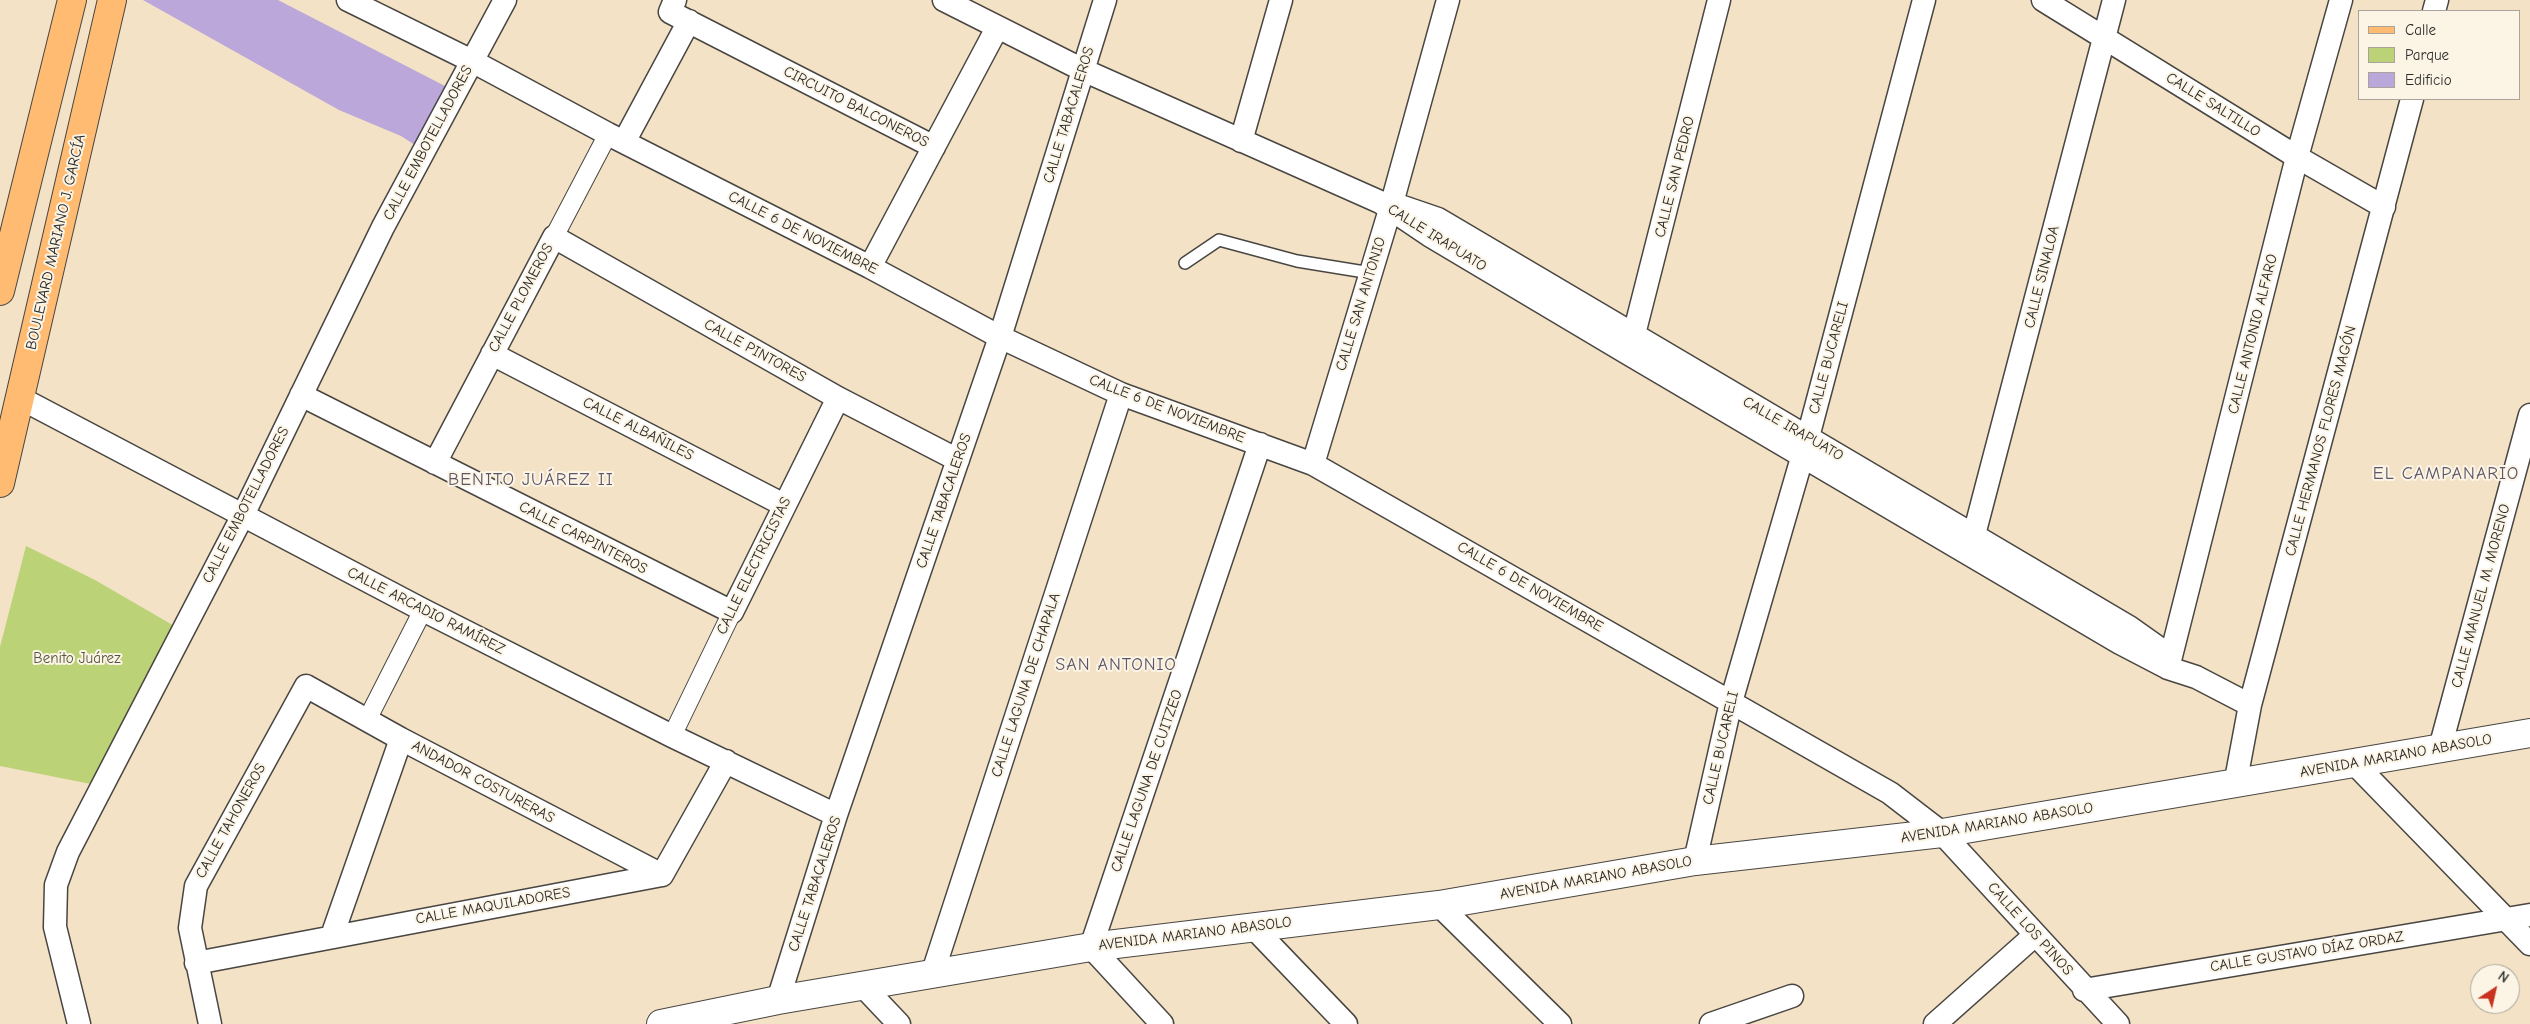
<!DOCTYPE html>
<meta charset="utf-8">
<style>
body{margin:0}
#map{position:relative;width:2530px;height:1024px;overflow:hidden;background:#f3e2c5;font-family:"Comic Neue",sans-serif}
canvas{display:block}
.legend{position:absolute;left:2358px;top:10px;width:162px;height:90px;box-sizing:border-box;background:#fcf5e5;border:1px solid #a8a49b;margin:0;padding:6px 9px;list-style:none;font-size:15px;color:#2b2b2b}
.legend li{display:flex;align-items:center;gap:10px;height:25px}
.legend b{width:25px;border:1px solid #a8a49b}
.north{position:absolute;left:2470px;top:964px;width:50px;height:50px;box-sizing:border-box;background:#fcf5e5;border:1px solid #a8a49b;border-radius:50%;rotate:35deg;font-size:14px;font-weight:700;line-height:20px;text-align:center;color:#2b2b2b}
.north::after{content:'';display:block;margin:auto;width:18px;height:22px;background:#c8321e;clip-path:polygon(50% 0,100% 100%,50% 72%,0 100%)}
</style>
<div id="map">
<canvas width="2530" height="1024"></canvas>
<ul class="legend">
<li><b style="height:6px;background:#ffbb71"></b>Calle</li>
<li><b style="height:14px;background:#bbd277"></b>Parque</li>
<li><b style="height:14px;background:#bba7da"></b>Edificio</li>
</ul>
<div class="north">N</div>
</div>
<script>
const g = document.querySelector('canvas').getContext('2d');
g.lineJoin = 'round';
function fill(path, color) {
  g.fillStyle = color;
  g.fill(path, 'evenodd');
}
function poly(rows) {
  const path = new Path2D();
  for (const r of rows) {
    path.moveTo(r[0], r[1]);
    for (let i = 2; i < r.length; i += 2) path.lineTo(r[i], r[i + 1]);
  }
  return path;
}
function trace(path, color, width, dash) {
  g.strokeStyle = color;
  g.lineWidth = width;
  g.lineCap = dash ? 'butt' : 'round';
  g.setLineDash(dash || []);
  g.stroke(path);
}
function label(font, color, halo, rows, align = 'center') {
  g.font = font + ' "Comic Neue",sans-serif';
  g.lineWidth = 4;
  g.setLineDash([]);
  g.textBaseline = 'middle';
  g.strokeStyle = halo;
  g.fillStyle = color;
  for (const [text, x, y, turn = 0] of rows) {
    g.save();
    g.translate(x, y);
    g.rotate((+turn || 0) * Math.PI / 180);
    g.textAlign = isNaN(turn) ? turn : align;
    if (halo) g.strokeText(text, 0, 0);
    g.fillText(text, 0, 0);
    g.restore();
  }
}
const green = poly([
 [26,546,95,580,176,627,96,785,0,766,0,647]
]);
const building = poly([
 [143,0,278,0,445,86,449,92,418,147,401,136,339,110]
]);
const service = poly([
 [1185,263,1219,240,1297,261,1371,273]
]);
const pedestrian = poly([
 [554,237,608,134],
 [367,720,423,610],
 [672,736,732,612]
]);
const minor = poly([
 [348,0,472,61,608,134,870,267,1000,337,1121,394,1313,464,1890,793,1942,833,2118,1024],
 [675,0,670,12,934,147],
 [944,0,1083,70,1380,202,1429,235,1629,354,2120,643,2168,668,2196,677,2250,705],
 [2043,0,2297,157,2384,207],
 [2434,11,2437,0],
 [1241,141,1281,0],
 [624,142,689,21],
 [1400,206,1438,219,2129,627,2170,656],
 [870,267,997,28],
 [1630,350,1719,0],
 [492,354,784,505],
 [301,395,732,612,838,398],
 [20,398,423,610,672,736,836,815],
 [435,463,554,237,838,398,958,460],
 [1313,464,1392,203,1448,0],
 [1970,550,2114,0],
 [2168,668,2297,157,2341,0],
 [2440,748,2530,415],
 [2355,764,2530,944],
 [2235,785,2250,705,2412,99],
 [1695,861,1731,702,1808,437,1924,0],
 [1439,905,1560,1024],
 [1253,927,1346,1024],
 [332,936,401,739],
 [196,963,662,875,726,761],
 [932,975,1121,394],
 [862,985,899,1024],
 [2084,990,2530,915],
 [778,1000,836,815,1000,337,1105,0],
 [79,1024,55,927,56,885,68,852,242,517,383,227,505,0],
 [210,1024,190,928,196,886,306,686,401,739,662,875],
 [1162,1024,1091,947,1260,444],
 [1711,1024,1792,996],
 [1935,1024,2035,935]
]);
const tertiary = poly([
 [661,1024,778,1000,1091,947,1439,905,1695,861,1942,833,2530,733]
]);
const primary = poly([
 [0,291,72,0],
 [0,483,112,0]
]);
const streetNames = [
 ["CALLE SALTILLO",2213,105,32],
 ["CIRCUITO BALCONEROS",856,107,27],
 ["CALLE TABACALEROS",1069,115,-73],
 ["CALLE EMBOTELLADORES",428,143,-62],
 ["CALLE SAN PEDRO",1675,177,-76],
 ["CALLE 6 DE NOVIEMBRE",803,233,27],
 ["CALLE IRAPUATO",1437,238,32],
 ["BOULEVARD MARIANO J. GARCÍA",56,242,-77],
 ["CALLE SINALOA",2042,277,-76],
 ["CALLE PLOMEROS",521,298,-62],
 ["CALLE SAN ANTONIO",1361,304,-73],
 ["CALLE ANTONIO ALFARO",2253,334,-76],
 ["CALLE PINTORES",755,351,29],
 ["CALLE BUCARELI",1829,358,-75],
 ["CALLE 6 DE NOVIEMBRE",1167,409,21],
 ["CALLE ALBAÑILES",638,429,27],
 ["CALLE IRAPUATO",1793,429,30],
 ["CALLE HERMANOS FLORES MAGÓN",2321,441,-75],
 ["CALLE TABACALEROS",944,501,-71],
 ["CALLE EMBOTELLADORES",246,505,-63],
 ["CALLE CARPINTEROS",583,538,27],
 ["CALLE ELECTRICISTAS",754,566,-64],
 ["CALLE 6 DE NOVIEMBRE",1530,587,30],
 ["CALLE MANUEL M. MORENO",2481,596,-75],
 ["CALLE ARCADIO RAMÍREZ",426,611,27],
 ["CALLE LAGUNA DE CHAPALA",1026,685,-72],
 ["CALLE BUCARELI",1721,748,-77],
 ["AVENIDA MARIANO ABASOLO",2396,756,-10],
 ["CALLE LAGUNA DE CUITZEO",1147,781,-71],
 ["ANDADOR COSTURERAS",483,782,28],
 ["CALLE TAHONEROS",231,821,-61],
 ["AVENIDA MARIANO ABASOLO",1997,823,-9],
 ["AVENIDA MARIANO ABASOLO",1596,878,-10],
 ["CALLE TABACALEROS",815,884,-72],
 ["CALLE MAQUILADORES",493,906,-10],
 ["CALLE LOS PINOS",2030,929,48],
 ["AVENIDA MARIANO ABASOLO",1195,934,-7],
 ["CALLE GUSTAVO DÍAZ ORDAZ",2307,952,-9]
];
const parkNames = [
 ["Benito Juárez",77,659]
];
const quarterNames = [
 ["EL CAMPANARIO",2446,474],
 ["BENITO JUÁREZ II",531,480],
 ["SAN ANTONIO",1116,665]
];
fill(green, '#bbd277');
fill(building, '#bba7da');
trace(service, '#494642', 14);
trace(pedestrian, '#494642', 20);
trace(minor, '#494642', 25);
trace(tertiary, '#494642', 30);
trace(primary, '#494642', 30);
trace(service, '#fff', 11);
trace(pedestrian, '#fff', 18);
trace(minor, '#fff', 22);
trace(tertiary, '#fff', 28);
trace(primary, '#ffbb71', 28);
label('15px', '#2b2b2b', '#fcf5e5', streetNames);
label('15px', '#4f553e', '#fcf5e5', parkNames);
g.letterSpacing = '1px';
label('18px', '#5d5668', '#fcf5e5', quarterNames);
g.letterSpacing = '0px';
</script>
